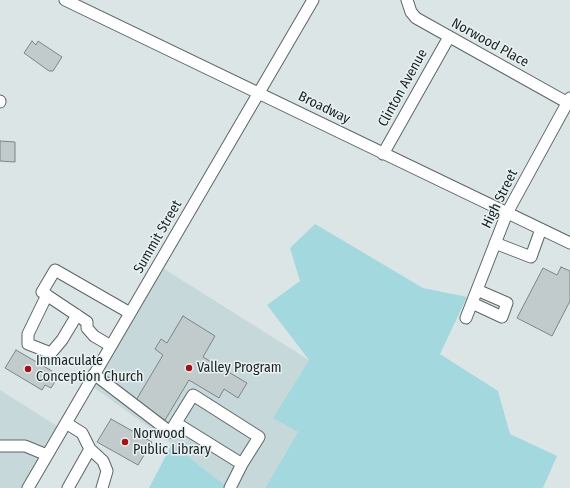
<!DOCTYPE html>
<style>
body{margin:0}
canvas{display:block;background:#dce5e6}
</style>
<canvas width="570" height="488"></canvas>
<script>
const g = document.querySelector('canvas').getContext('2d');
g.lineJoin = 'round';
function fill(path, color) {
  g.fillStyle = color;
  g.fill(path, 'evenodd');
}
function poly(rows) {
  const path = new Path2D();
  for (const r of rows) {
    path.moveTo(r[0], r[1]);
    for (let i = 2; i < r.length; i += 2) path.lineTo(r[i], r[i + 1]);
  }
  return path;
}
function trace(path, color, width, dash) {
  g.strokeStyle = color;
  g.lineWidth = width;
  g.lineCap = dash ? 'butt' : 'round';
  g.setLineDash(dash || []);
  g.stroke(path);
}
function label(font, color, halo, rows, align = 'center') {
  g.font = font + ' "Fira Sans Condensed",sans-serif';
  g.lineWidth = 3;
  g.setLineDash([]);
  g.textBaseline = 'middle';
  g.strokeStyle = halo;
  g.fillStyle = color;
  for (const [text, x, y, turn = 0] of rows) {
    g.save();
    g.translate(x, y);
    g.rotate((+turn || 0) * Math.PI / 180);
    g.textAlign = isNaN(turn) ? turn : align;
    if (halo) g.strokeText(text, 0, 0);
    g.fillText(text, 0, 0);
    g.restore();
  }
}
const built = poly([
 [158,265,309,360,274,418,298,432,265,488,229,488,172,444,89,384],
 [0,390,62,429,28,488,0,488]
]);
const green = poly([
 [315,224,423,288,467,297,440,354,498,391,510,434,557,456,543,488,265,488,298,432,273,418,309,360,267,305,300,281,290,248],
 [172,444,225,485,229,488,149,488]
]);
const building = poly([
 [32,41,36,45,38,41,62,57,53,71,49,71,24,53,32,41],
 [0,141,15,142,15,162,0,161,0,141],
 [561,267,570,271,570,301,552,336,517,318,543,268,557,275,561,267],
 [183,316,215,336,203,357,247,383,238,398,224,389,219,398,189,380,165,420,135,402,163,355,155,349,161,339,167,343,183,316],
 [16,350,52,371,49,376,56,380,51,388,45,385,42,390,5,368,16,350],
 [111,419,152,442,138,465,97,442,111,419]
]);
const minor = poly([
 [65,0,570,243],
 [407,0,411,12,416,18,568,103],
 [0,101,0,102],
 [383,154,449,37],
 [495,243,531,257,541,229],
 [47,295,28,334,28,344,51,353,62,340,77,315],
 [472,303,502,317,507,303,477,290],
 [466,318,507,213,570,98],
 [111,346,94,336,87,328,87,322,42,292,55,270,130,313],
 [94,374,170,432,193,395,259,437,242,464,230,488],
 [66,423,82,433,90,449,68,488],
 [176,423,242,464],
 [0,446,25,446,47,455],
 [90,449,103,461,107,471,102,488],
 [28,488,313,0]
]);
const markers = [
 [189,368,4,"#a61013"],
 [28,369,4,"#a61013"],
 [125,442,4,"#a61013"]
];
const streetNames = [
 ["Norwood Place",490,43,29],
 ["Clinton Avenue",403,88,-61],
 ["Broadway",324,108,26],
 ["High Street",500,199,-64],
 ["Summit Street",158,237,-60]
];
const poiNames = [
 ["Immaculate",36,361],
 ["Conception Church",36,377],
 ["Valley Program",197,368],
 ["Norwood",133,434],
 ["Public Library",133,450]
];
fill(built, '#c7d8db');
fill(green, '#a3d8df');
fill(building, '#c2cbcc');
trace(building, '#7d8586', 1);
trace(minor, '#5d6566', 13);
trace(minor, '#fff', 11);
for (const [x, y, r, color] of markers) {
  const dot = new Path2D();
  dot.arc(x, y, r, 0, 2 * Math.PI);
  g.fillStyle = color;
  g.fill(dot);
  trace(dot, '#e9f2f3', 1.5);
}
label('14px', '#1d2121', '#e9f2f3', streetNames);
label('14px', '#1d2121', '#e9f2f3', poiNames, 'left');
</script>
